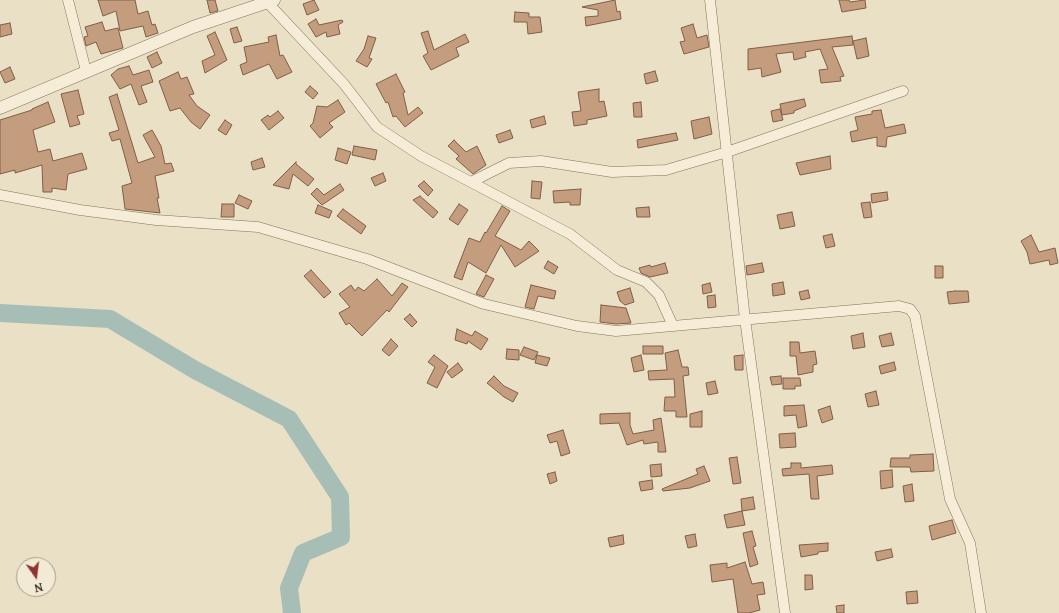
<!DOCTYPE html>
<style>
body{margin:0}
#map{position:relative;width:1059px;height:613px;overflow:hidden;background:#eae0c5;font-family:Lora,serif}
canvas{display:block}
.north{position:absolute;left:16px;top:557px;width:40px;height:40px;box-sizing:border-box;background:#f2ead4;border:1px solid #a69d8c;border-radius:50%;rotate:166deg;font-size:11px;font-weight:700;line-height:16px;text-align:center;color:#352a20}
.north::after{content:'';display:block;margin:auto;width:14px;height:18px;background:#8d3433;clip-path:polygon(50% 0,100% 100%,50% 72%,0 100%)}
</style>
<div id="map">
<canvas width="1059" height="613"></canvas>
<div class="north">N</div>
</div>
<script>
const g = document.querySelector('canvas').getContext('2d');
g.lineJoin = 'round';
function poly(rows) {
  const path = new Path2D();
  for (const r of rows) {
    path.moveTo(r[0], r[1]);
    for (let i = 2; i < r.length; i += 2) path.lineTo(r[i], r[i + 1]);
  }
  return path;
}
function trace(path, color, width, dash) {
  g.strokeStyle = color;
  g.lineWidth = width;
  g.lineCap = dash ? 'butt' : 'round';
  g.setLineDash(dash || []);
  g.stroke(path);
}
function fill(path, color) {
  g.fillStyle = color;
  g.fill(path, 'evenodd');
}
const river = poly([
 [0,313,110,319,195,370,289,419,340,497,341,537,303,553,289,588,292,613]
]);
const building = poly([
 [98,0,135,0,138,14,148,11,152,25,155,24,158,33,146,37,143,26,120,31,116,11,103,16,98,0],
 [207,0,215,0,218,11,210,13,207,0],
 [314,0,319,10,307,15,303,4,314,0],
 [615,0,617,12,620,11,621,19,586,26,585,17,598,16,598,10,582,7,615,0],
 [839,0,849,0,850,2,865,0,866,8,842,12,839,0],
 [515,12,529,13,529,17,540,17,542,32,528,34,527,22,514,22,515,12],
 [316,19,319,25,342,20,343,22,338,25,340,34,327,37,326,32,316,37,308,24,316,19],
 [102,22,105,31,118,28,123,48,101,54,96,42,86,46,84,37,88,36,85,27,102,22],
 [10,23,12,34,0,37,0,25,10,23],
 [693,24,697,38,707,35,709,47,684,54,680,42,685,41,681,28,693,24],
 [237,27,242,41,234,43,230,29,237,27],
 [428,31,434,50,465,34,469,42,456,48,459,56,431,70,423,56,428,53,421,33,428,31],
 [215,32,227,60,205,73,202,61,215,55,207,36,215,32],
 [276,35,280,56,283,55,292,72,277,79,269,64,243,75,240,65,247,62,244,47,269,42,268,37,276,35],
 [368,36,376,38,369,58,372,59,367,67,356,61,364,49,368,36],
 [852,36,853,45,832,47,844,76,840,77,841,81,821,83,819,70,828,69,820,49,805,52,806,57,794,60,793,52,776,54,781,72,762,77,761,68,748,70,748,49,852,36],
 [866,38,869,56,857,59,853,41,866,38],
 [157,52,162,63,152,68,147,57,157,52],
 [129,66,133,75,149,70,153,82,141,86,147,102,139,105,131,84,120,89,111,75,118,69,129,66],
 [10,67,15,79,5,83,0,72,10,67],
 [655,71,658,81,646,84,644,74,655,71],
 [178,72,181,79,187,77,194,94,189,95,197,106,210,115,200,129,191,122,180,108,170,111,159,81,178,72],
 [396,74,405,92,403,93,408,115,418,107,423,113,405,127,396,116,393,117,388,102,386,103,376,84,396,74],
 [310,86,318,93,313,99,305,92,310,86],
 [599,89,599,102,604,101,607,116,587,120,587,124,574,126,572,112,581,111,578,92,599,89],
 [78,90,84,114,77,116,80,124,70,127,61,94,78,90],
 [117,94,138,163,155,157,143,135,152,130,161,146,165,164,171,163,174,171,155,176,159,198,157,198,160,213,125,209,122,186,132,183,120,139,112,141,109,133,119,130,109,97,117,94],
 [804,99,806,106,794,111,794,113,782,115,780,104,804,99],
 [338,100,345,112,329,123,333,127,320,138,310,126,313,123,317,106,327,107,338,100],
 [48,102,55,122,33,130,38,152,50,149,53,161,82,153,87,169,68,174,66,190,52,188,52,192,43,192,42,165,15,173,15,170,0,174,0,120,32,110,32,109,48,102],
 [641,102,642,117,634,117,633,103,641,102],
 [780,109,783,120,773,122,771,111,780,109],
 [881,110,885,128,904,124,906,133,887,137,886,147,877,146,877,137,852,142,850,132,858,130,855,117,872,114,872,111,881,110],
 [278,111,284,118,269,130,261,120,268,115,270,117,278,111],
 [544,116,546,124,532,128,530,120,544,116],
 [709,117,712,134,694,139,691,121,709,117],
 [225,120,232,125,226,135,218,130,225,120],
 [510,130,513,138,499,143,496,135,510,130],
 [676,133,678,140,638,148,637,140,676,133],
 [454,140,466,152,477,146,486,165,473,174,456,159,459,156,448,146,454,140],
 [354,146,377,150,375,160,352,155,354,146],
 [338,148,351,152,347,164,335,160,338,148],
 [830,156,831,169,800,175,796,163,830,156],
 [262,158,265,167,253,170,251,162,262,158],
 [296,162,296,164,314,179,308,186,293,174,289,189,273,185,296,162],
 [383,173,386,181,375,186,371,178,383,173],
 [424,181,433,190,428,196,418,186,424,181],
 [532,181,542,182,540,199,531,198,532,181],
 [340,184,344,190,322,205,311,194,317,188,324,195,340,184],
 [581,189,580,205,570,205,570,202,554,203,553,191,581,189],
 [887,192,888,200,872,203,871,194,887,192],
 [239,195,252,201,248,209,235,203,239,195],
 [420,196,438,212,433,218,413,200,420,196],
 [870,202,872,217,864,218,861,203,870,202],
 [222,204,234,204,234,217,221,217,222,204],
 [459,204,468,210,458,225,449,219,459,204],
 [318,205,332,211,329,218,315,213,318,205],
 [502,206,510,211,495,236,521,250,529,241,539,251,515,267,501,245,486,273,468,262,462,280,454,277,469,238,480,242,485,232,486,233,502,206],
 [649,207,650,217,637,217,636,208,649,207],
 [343,209,366,226,361,234,337,216,343,209],
 [792,212,795,226,780,229,777,215,792,212],
 [832,234,835,246,826,248,823,236,832,234],
 [1031,235,1039,252,1055,248,1058,263,1050,265,1049,260,1030,264,1027,252,1021,241,1031,235],
 [548,261,558,267,554,274,544,268,548,261],
 [665,263,668,273,650,277,641,273,639,268,650,265,651,267,665,263],
 [762,263,764,272,747,275,746,266,762,263],
 [935,266,943,266,943,278,935,278,935,266],
 [311,270,331,292,324,298,304,276,311,270],
 [486,275,494,279,484,297,476,294,486,275],
 [377,279,392,296,402,283,408,287,389,312,387,310,386,311,362,336,349,323,346,325,339,313,350,307,339,294,351,285,355,291,358,287,364,291,377,279],
 [783,282,785,294,773,296,772,284,783,282],
 [710,283,712,292,703,294,702,285,710,283],
 [531,285,556,291,554,299,538,296,534,309,525,307,531,285],
 [630,288,634,302,625,305,620,301,617,292,630,288],
 [808,290,810,298,801,300,799,292,808,290],
 [955,291,968,291,969,302,949,304,947,292,955,291],
 [715,295,716,307,708,308,707,296,715,295],
 [601,305,626,308,631,323,616,324,600,322,601,305],
 [410,314,417,322,412,327,404,319,410,314],
 [457,329,472,336,475,331,488,339,481,350,468,341,467,344,455,340,457,329],
 [863,333,865,347,853,349,851,336,863,333],
 [891,333,894,345,882,347,879,336,891,333],
 [391,339,398,346,389,356,382,350,391,339],
 [790,342,799,342,800,353,815,351,817,364,813,365,813,372,798,375,796,356,790,356,790,342],
 [643,346,663,346,663,354,643,354,643,346],
 [524,347,538,352,534,360,520,355,524,347],
 [507,349,519,350,519,360,506,359,507,349],
 [678,350,682,367,688,367,689,375,683,376,687,417,676,417,676,411,664,411,665,397,675,397,674,379,649,380,648,371,667,370,665,353,678,350],
 [434,355,448,366,437,388,427,383,435,367,428,362,434,355],
 [537,355,550,358,547,366,535,363,537,355],
 [641,355,644,370,634,372,631,358,641,355],
 [743,355,743,370,735,370,734,356,743,355],
 [894,362,896,370,881,374,879,366,894,362],
 [458,363,463,370,452,378,447,372,458,363],
 [494,376,504,386,518,393,513,402,504,397,487,383,494,376],
 [781,376,782,384,772,385,770,377,781,376],
 [783,378,800,378,801,386,795,386,795,389,783,389,783,378],
 [715,381,718,393,708,395,706,383,715,381],
 [876,391,879,405,868,407,865,394,876,391],
 [804,405,807,426,798,428,796,415,784,416,784,406,804,405],
 [830,406,833,419,822,423,818,410,830,406],
 [702,411,702,427,690,427,690,414,702,411],
 [630,413,630,425,633,434,654,430,653,420,661,418,666,452,658,452,658,442,644,444,643,440,627,445,619,423,600,424,600,414,630,413],
 [563,430,570,453,561,456,557,441,550,443,547,435,563,430],
 [795,433,796,447,780,448,779,434,795,433],
 [933,454,934,471,911,472,910,467,890,467,891,458,910,458,910,455,933,454],
 [737,457,741,483,733,484,729,458,737,457],
 [791,463,801,463,801,468,832,465,833,474,817,476,819,499,811,499,809,474,783,476,782,469,791,468,791,463],
 [661,464,662,476,651,477,650,465,661,464],
 [704,466,710,481,690,488,663,491,662,489,698,474,696,469,704,466],
 [892,470,893,487,881,489,880,471,892,470],
 [555,472,557,481,550,484,547,474,555,472],
 [652,480,653,489,641,491,639,482,652,480],
 [912,484,914,501,905,502,903,486,912,484],
 [753,497,755,509,742,511,741,499,753,497],
 [742,511,745,525,727,528,724,515,742,511],
 [952,520,956,533,932,540,929,526,952,520],
 [752,531,756,546,753,547,758,564,750,567,743,533,752,531],
 [695,534,697,546,688,548,685,536,695,534],
 [623,535,624,544,610,547,608,538,623,535],
 [828,543,828,551,818,552,818,554,801,557,799,545,828,543],
 [891,549,893,557,877,561,875,552,891,549],
 [745,562,752,584,763,582,765,594,757,595,760,610,749,613,738,613,733,579,712,582,710,565,727,563,727,568,745,562],
 [805,575,812,575,813,589,805,590,805,575],
 [917,591,918,603,907,604,906,592,917,591],
 [844,605,844,613,837,613,836,606,844,605]
]);
const minor = poly([
 [68,0,86,71],
 [710,0,745,319,785,613],
 [268,3,344,84,377,127,421,156,570,234,617,270,646,282,659,295,673,326],
 [471,182,509,163,541,161,612,172,666,170,727,152,903,91],
 [0,195,80,210,156,220,258,227,367,259,484,304,577,326,616,331,899,306,910,309,915,316,950,499,970,543,981,613]
]);
const tertiary = poly([
 [0,108,193,27,274,0]
]);
trace(river, '#a7beb7', 18);
fill(building, '#c49d7f');
trace(building, '#805e45', 1);
trace(minor, '#83725d', 11);
trace(tertiary, '#83725d', 13);
trace(minor, '#f5edd8', 10);
trace(tertiary, '#f5edd8', 12);
</script>
